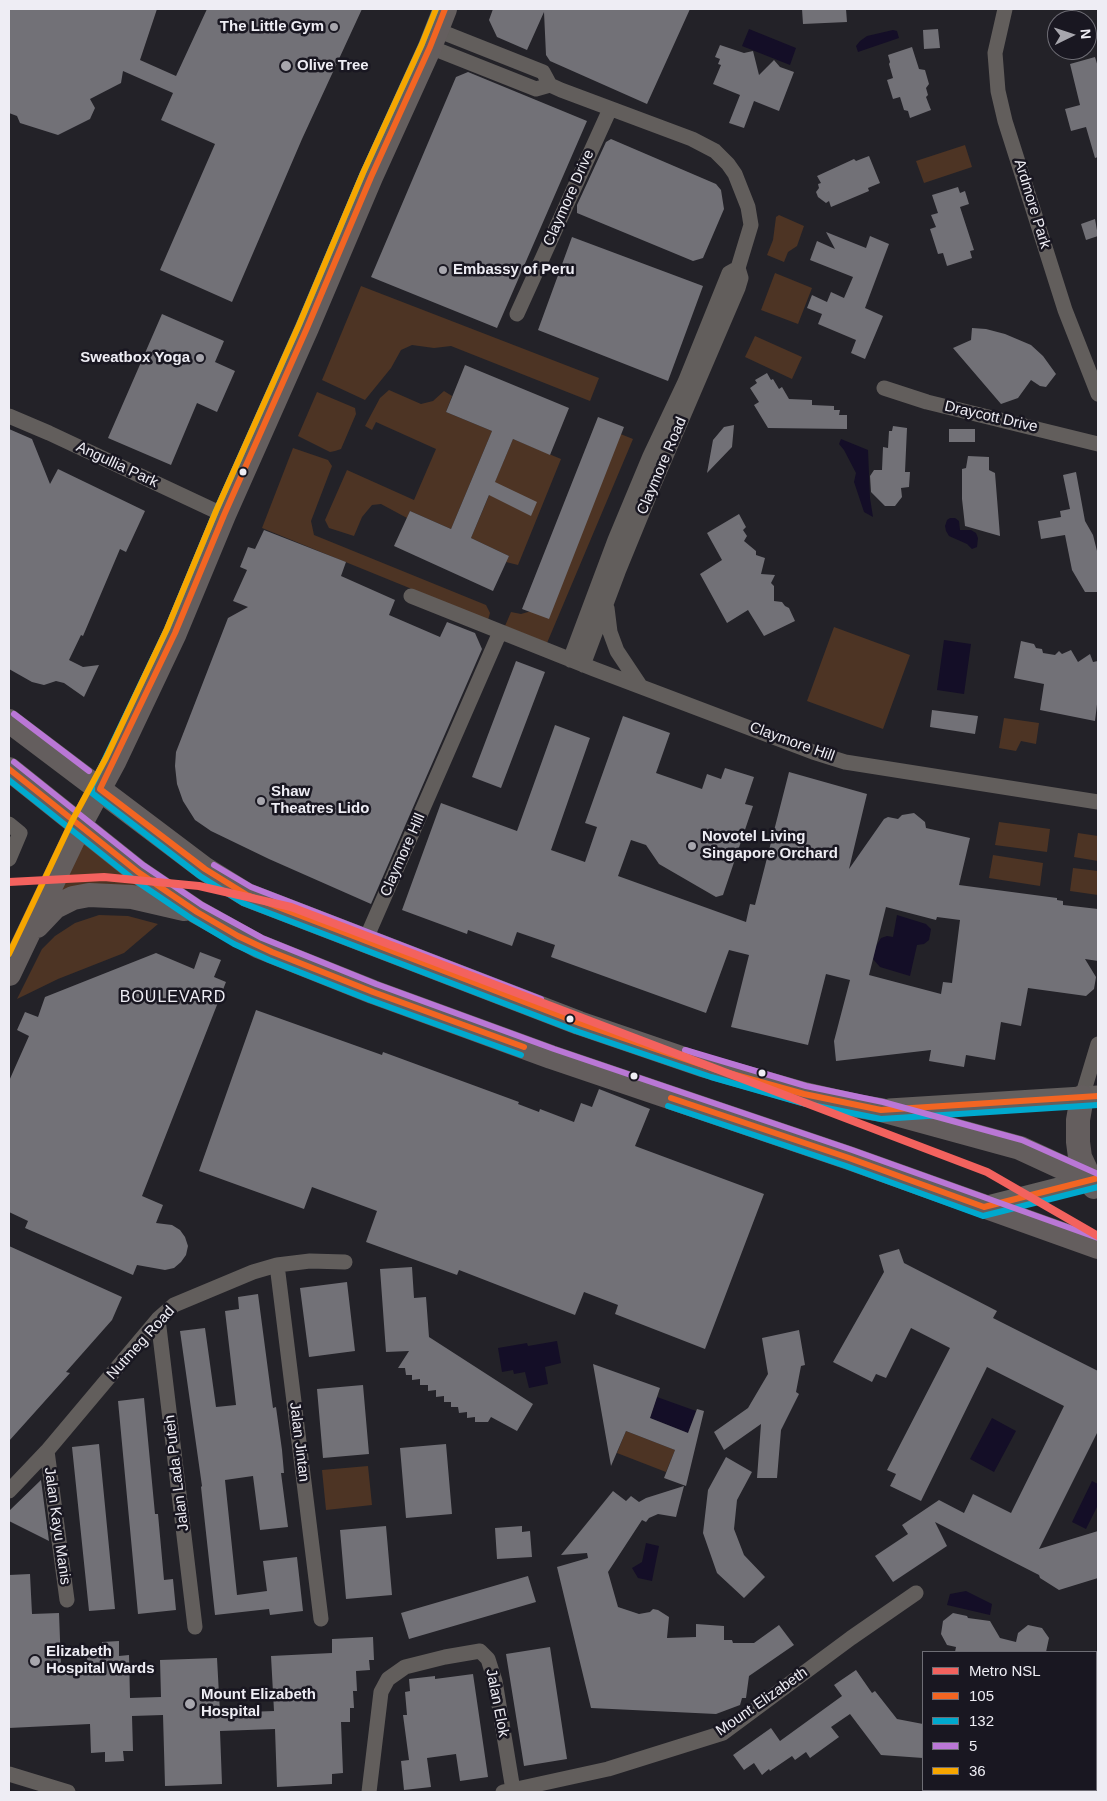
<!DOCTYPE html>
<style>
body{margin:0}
#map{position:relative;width:1107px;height:1801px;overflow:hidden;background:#232228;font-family:Arial,sans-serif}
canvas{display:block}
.frame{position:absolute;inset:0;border:10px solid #eeedf4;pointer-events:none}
.legend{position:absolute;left:922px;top:1651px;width:175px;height:140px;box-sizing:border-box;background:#191721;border:1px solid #6e6d75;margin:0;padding:6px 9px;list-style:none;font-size:15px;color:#eeedf4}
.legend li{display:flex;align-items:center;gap:10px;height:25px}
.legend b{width:25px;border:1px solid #6e6d75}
.north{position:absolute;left:1047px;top:10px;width:50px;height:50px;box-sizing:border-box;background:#191721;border:1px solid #6e6d75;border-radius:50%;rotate:86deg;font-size:14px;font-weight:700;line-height:20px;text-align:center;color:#eeedf4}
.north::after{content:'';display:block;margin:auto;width:18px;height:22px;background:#a7a6ad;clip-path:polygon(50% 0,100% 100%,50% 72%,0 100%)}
</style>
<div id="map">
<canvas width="1107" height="1801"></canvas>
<div class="frame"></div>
<ul class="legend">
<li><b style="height:6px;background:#f3625e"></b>Metro NSL</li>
<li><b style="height:6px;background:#f26522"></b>105</li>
<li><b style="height:6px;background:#00a9ce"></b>132</li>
<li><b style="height:6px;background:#ba77d6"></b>5</li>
<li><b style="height:6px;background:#f7a600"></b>36</li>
</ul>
<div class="north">N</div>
</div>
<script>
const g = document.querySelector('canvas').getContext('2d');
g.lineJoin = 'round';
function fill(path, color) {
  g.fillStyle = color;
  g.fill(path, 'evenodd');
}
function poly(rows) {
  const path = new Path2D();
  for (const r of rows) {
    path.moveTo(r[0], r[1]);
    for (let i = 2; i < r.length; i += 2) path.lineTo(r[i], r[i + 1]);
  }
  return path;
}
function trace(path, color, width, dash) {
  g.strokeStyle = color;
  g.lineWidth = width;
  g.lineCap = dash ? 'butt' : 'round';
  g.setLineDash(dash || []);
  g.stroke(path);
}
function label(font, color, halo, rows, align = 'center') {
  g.font = font + ' Arial,sans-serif';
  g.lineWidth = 5;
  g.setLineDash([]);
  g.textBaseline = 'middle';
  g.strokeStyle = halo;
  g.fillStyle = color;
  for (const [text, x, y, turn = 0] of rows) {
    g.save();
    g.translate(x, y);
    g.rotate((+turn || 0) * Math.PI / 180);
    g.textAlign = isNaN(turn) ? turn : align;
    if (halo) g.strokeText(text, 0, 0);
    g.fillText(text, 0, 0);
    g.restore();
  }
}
const green = poly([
 [965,145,972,167,924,183,916,161],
 [779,215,804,226,797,246,788,252,784,262,767,255,773,240,776,217],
 [775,273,812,288,798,324,761,310],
 [361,286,599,378,590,401,451,346,434,348,412,345,401,350,391,368,365,400,322,380],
 [755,336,802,357,792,379,745,357],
 [389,390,421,404,433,401,444,391,452,396,446,412,492,431,451,529,410,511,407,518,381,504,372,505,362,517,354,536,329,528,325,520,347,470,414,500,436,449,376,422,372,430,365,426,380,398],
 [317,392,355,408,356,414,341,449,335,451,330,452,298,436],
 [618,433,633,439,547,643,505,626,511,612,521,614,542,608],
 [513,439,561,459,518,565,506,562,509,556,471,538],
 [293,448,328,460,332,466,311,521,314,535,486,605,490,613,488,620,262,528],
 [834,627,910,655,883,729,807,701],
 [1004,718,1039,723,1036,744,1021,741,1016,751,999,748],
 [999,822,1050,829,1047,852,995,845],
 [80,825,197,912,132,897,55,907],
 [1078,833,1098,836,1098,861,1074,857],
 [993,855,1043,863,1040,886,989,878],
 [1073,868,1098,871,1098,895,1070,891],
 [99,915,128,916,158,924,124,953,58,979,17,999,42,949,55,936,75,923],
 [626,1431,675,1450,666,1472,617,1453],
 [368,1466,372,1505,326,1510,322,1470]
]);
const water = poly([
 [749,29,796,48,790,65,742,46],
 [893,30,897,31,899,38,858,52,856,46,860,41,867,36],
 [841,439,868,450,870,498,873,517,864,512,854,482,856,473,844,450,839,444],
 [950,518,955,518,959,521,960,530,971,530,976,533,978,538,977,547,972,549,967,544,949,536,946,531,945,526,947,520],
 [944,640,971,644,964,694,937,690],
 [897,915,926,924,931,929,929,940,924,944,917,945,910,976,880,967,873,959,876,946,881,938,887,936,893,937],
 [557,1341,561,1363,545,1367,548,1384,529,1388,525,1372,514,1374,513,1370,502,1372,498,1348,527,1343,528,1346],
 [657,1397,696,1411,688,1433,650,1418],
 [992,1418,1016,1431,994,1472,970,1459],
 [1092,1481,1098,1484,1098,1505,1086,1529,1072,1522],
 [646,1543,659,1546,652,1581,638,1578,632,1568,642,1562],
 [966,1591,992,1604,990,1615,947,1605,950,1594]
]);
const building = poly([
 [9,9,157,9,140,60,176,76,207,9,362,9,302,139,232,302,160,270,215,144,161,120,173,93,123,71,121,83,90,99,95,108,90,119,58,135,20,123,17,116,9,113],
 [493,9,690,9,647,104,550,61,546,55,544,12,527,50,497,37,489,20],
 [802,9,846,9,847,22,803,24],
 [938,29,940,48,924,49,923,30],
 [720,45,744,53,753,51,759,75,774,60,780,67,794,72,779,111,754,101,744,128,729,123,740,95,713,84,721,65,718,64,720,59,715,57],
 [912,47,919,69,925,70,929,84,926,88,928,95,926,97,931,110,910,118,908,111,904,110,900,97,893,99,887,80,893,78,889,64,890,62,888,55],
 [1095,57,1098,67,1098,157,1095,158,1086,127,1071,131,1065,109,1080,105,1070,64],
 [468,72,587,121,497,328,371,277,456,77],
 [611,139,716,184,721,190,724,209,703,258,693,261,577,213,577,205,606,142],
 [869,156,880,183,868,188,869,191,831,207,829,201,826,203,818,197,816,192,819,188,818,184,821,183,817,176,854,159,856,161],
 [958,187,960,193,965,191,969,204,960,207,974,250,970,251,972,258,947,266,943,253,938,254,930,229,936,227,931,215,938,213,932,195],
 [1095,219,1098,236,1086,240,1081,224],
 [826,232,866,248,870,236,889,244,865,308,883,316,865,359,851,353,856,340,818,324,822,314,807,308,812,295,827,302,831,292,844,298,853,277,810,260,817,241,835,249],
 [572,237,703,286,668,381,538,330],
 [162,314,224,341,215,362,235,371,217,412,197,403,171,465,108,438],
 [972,328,986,329,1005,334,1031,345,1043,356,1056,374,1046,387,1040,386,1031,380,1018,398,1001,404,953,348,971,340],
 [465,365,569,408,550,455,513,439,495,482,537,502,531,516,489,495,471,538,509,556,493,591,394,546,410,511,451,529,492,431,446,412],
 [767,373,771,380,773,379,779,389,782,387,789,399,812,400,812,405,834,406,834,410,840,410,839,415,847,415,847,429,768,428,754,405,759,402,750,388,757,383,755,380],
 [598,417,624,427,549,619,522,609],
 [734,425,732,447,707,473,713,440,724,427],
 [893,426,907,428,905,472,910,472,909,487,901,488,902,497,895,506,885,506,871,492,870,476,874,470,882,470,883,447,888,448,889,431,892,431],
 [9,429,32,439,50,484,58,469,145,511,126,552,120,549,83,636,81,635,69,660,83,667,99,665,84,697,64,683,56,681,44,685,32,682,9,669,10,527,9,531],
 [949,429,975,429,975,442,949,442],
 [968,456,989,457,989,470,995,473,1000,536,965,526,962,499,962,469,966,468],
 [1076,472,1085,521,1093,535,1098,555,1098,592,1085,592,1072,570,1065,535,1041,539,1038,521,1061,517,1060,511,1070,509,1063,475],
 [739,514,746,527,743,530,747,536,744,541,756,551,756,555,765,558,761,574,775,575,771,583,774,586,774,601,782,602,785,606,789,608,795,621,764,636,748,610,727,623,700,574,722,560,707,533],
 [264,530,346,562,341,576,395,600,389,615,440,637,447,622,475,633,482,649,371,904,269,859,211,831,195,820,183,801,177,784,175,766,176,752,228,618,248,607,233,601,247,570,240,567,248,547,255,549],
 [1021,641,1034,644,1036,648,1042,649,1043,653,1055,655,1059,651,1062,654,1071,650,1078,662,1090,654,1093,662,1098,661,1098,696,1095,721,1040,710,1044,684,1014,678],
 [516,661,545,672,501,788,472,777],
 [932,710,978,716,975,734,930,727],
 [623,716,670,733,656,773,702,789,707,774,721,779,725,768,754,777,745,804,753,806,723,895,716,897,659,864,646,845,631,840,618,876,746,922,750,904,755,905,789,772,867,794,849,869,884,819,888,817,898,819,902,815,914,813,925,822,926,828,970,838,959,885,1057,898,1057,900,1063,901,1063,905,1098,909,1098,961,1085,959,1096,977,1094,989,1086,996,1028,988,1021,1026,1001,1022,995,1060,966,1055,964,1067,929,1061,931,1050,836,1061,834,1041,850,980,826,974,808,1045,731,1027,749,955,729,950,706,1013,551,957,555,945,517,932,512,946,468,930,467,934,402,910,441,803,517,831,555,725,590,738,551,850,585,862,597,827,585,823],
 [886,907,936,920,937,917,960,920,952,983,943,982,941,994,869,975],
 [200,952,221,960,214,977,226,982,142,1196,163,1205,156,1223,172,1225,180,1230,185,1237,188,1246,186,1255,181,1262,174,1268,165,1270,137,1265,133,1275,25,1228,28,1221,9,1212,9,1081,29,1036,17,1030,25,1012,38,1017,45,997,156,953,194,969],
 [256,1010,382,1055,383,1052,519,1102,518,1104,539,1112,540,1109,574,1122,581,1103,592,1107,599,1089,650,1109,635,1146,764,1194,705,1349,615,1314,618,1305,584,1292,575,1315,459,1270,457,1275,366,1242,377,1211,312,1187,304,1209,199,1171],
 [9,1246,122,1297,112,1320,66,1372,70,1373,9,1441],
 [899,1249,904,1263,997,1311,993,1318,1098,1371,1098,1431,1039,1549,1098,1531,1098,1578,1059,1590,1040,1578,1039,1575,935,1522,947,1546,893,1582,875,1556,908,1534,902,1525,939,1500,964,1513,973,1494,1011,1513,1064,1406,987,1367,921,1501,890,1486,896,1474,887,1470,950,1348,911,1328,886,1378,876,1374,872,1382,833,1362,884,1272,879,1255],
 [412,1267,414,1298,426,1297,429,1337,533,1404,517,1431,491,1417,488,1422,475,1422,475,1417,467,1418,467,1412,459,1413,458,1407,451,1407,451,1402,444,1402,444,1396,436,1397,436,1390,428,1391,428,1385,420,1385,420,1379,412,1380,412,1375,406,1375,405,1368,398,1368,409,1351,386,1352,380,1269],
 [347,1282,355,1351,309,1357,300,1288],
 [258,1294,273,1408,276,1407,282,1450,284,1473,281,1473,288,1527,260,1530,253,1476,225,1480,237,1595,267,1591,263,1561,297,1557,303,1611,270,1615,269,1609,215,1615,201,1487,202,1486,180,1331,205,1328,216,1407,236,1405,225,1311,239,1309,238,1297],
 [799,1330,805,1365,801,1366,796,1392,799,1394,781,1430,777,1478,757,1478,761,1424,724,1450,714,1432,748,1408,768,1374,762,1338],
 [593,1364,660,1388,650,1418,688,1433,697,1409,704,1411,686,1486,664,1478,675,1450,626,1431,611,1466],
 [363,1385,369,1454,323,1458,317,1389],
 [144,1398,155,1514,158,1514,164,1580,173,1579,176,1610,138,1614,118,1401],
 [99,1444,115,1609,89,1611,72,1447],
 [446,1444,452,1514,406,1518,400,1448],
 [726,1457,752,1472,737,1500,734,1529,744,1555,765,1577,744,1598,717,1573,703,1533,708,1490],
 [41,1480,49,1541,9,1521,9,1511],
 [684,1486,676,1517,658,1514,649,1518,646,1522,642,1520,608,1572,618,1607,639,1614,650,1612,653,1609,658,1610,669,1617,667,1638,696,1637,696,1624,724,1626,724,1640,732,1640,733,1643,754,1643,779,1625,794,1645,749,1676,746,1698,742,1698,740,1705,716,1714,591,1708,557,1567,588,1558,587,1553,561,1555,613,1491,626,1501,631,1496,639,1502,646,1498],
 [386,1526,392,1595,346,1599,340,1530],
 [522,1526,522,1532,530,1531,532,1557,497,1559,495,1528],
 [30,1574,32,1614,59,1613,61,1666,87,1665,87,1657,102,1656,102,1642,119,1641,119,1656,129,1655,130,1698,161,1697,160,1660,217,1658,220,1713,274,1711,271,1656,332,1653,332,1639,373,1637,374,1660,369,1660,370,1670,356,1671,357,1691,353,1691,354,1708,350,1708,350,1722,341,1722,343,1773,332,1774,332,1784,277,1787,275,1729,220,1731,222,1784,165,1786,163,1715,132,1716,133,1751,123,1751,124,1761,105,1762,105,1752,91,1753,90,1724,9,1728,9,1575],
 [528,1576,536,1602,409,1639,401,1613],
 [953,1613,967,1616,968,1618,990,1621,1000,1638,1016,1642,1018,1633,1028,1625,1042,1628,1049,1638,1046,1652,955,1652,956,1647,947,1645,941,1634,943,1621],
 [550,1647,567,1759,524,1766,506,1654],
 [856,1670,872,1693,875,1691,897,1719,923,1724,923,1758,881,1755,850,1714,831,1727,839,1737,810,1758,806,1752,795,1760,792,1756,770,1771,769,1769,762,1775,754,1763,744,1770,733,1755,771,1728,780,1741,842,1696,834,1685],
 [473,1674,488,1777,460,1781,456,1754,427,1758,431,1787,404,1790,401,1761,409,1760,403,1715,407,1715,405,1692,410,1691,409,1679,435,1676,435,1679]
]);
const street = poly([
 [1005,9,995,53,998,91,1005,121,1065,310,1098,394],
 [437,30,543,72,550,85,561,90,692,139,715,151,728,164,735,174,748,207,751,225,738,268,741,278,738,288,654,484,618,572,583,665],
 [430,47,536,89,550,85],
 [517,314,610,109],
 [884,388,927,402,1098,444],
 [9,416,49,433,224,515],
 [411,596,594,669,813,752,845,762,1098,802],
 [607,608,610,632,617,651,641,687],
 [570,660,615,540,650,456,685,382,729,273,738,268],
 [9,824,20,833,9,859],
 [365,941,500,632],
 [1082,1097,1098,1044],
 [277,1265,321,1619],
 [158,1319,195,1627],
 [47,1451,67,1600],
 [9,1491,47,1451,158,1319,174,1305,253,1272,277,1265,310,1261,345,1262],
 [9,1774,68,1792],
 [369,1792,381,1692,388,1679,405,1667,445,1657,480,1651,488,1659,495,1681,513,1790],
 [503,1792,608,1769,723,1733,851,1638,916,1593]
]);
const secondary = poly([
 [889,1109,1098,1096],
 [984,1207,1098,1178]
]);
const primary = poly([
 [9,721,205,869,247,895,579,1023,702,1065,804,1094,857,1106,881,1110,1020,1148,1098,1184],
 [9,769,138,872,197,912,258,946,373,992,551,1057,849,1158,1098,1247],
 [37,926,55,907,73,898,89,895,132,897,184,909],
 [9,974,80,825,114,762,175,633,224,515,307,328,371,177,430,47,445,9],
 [1082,1097,1078,1120,1078,1142,1080,1157,1094,1187]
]);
const bus1 = poly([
 [445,9,430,47,371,177,307,328,224,515,175,633,100,789,205,869,247,895,579,1023,714,1069,804,1094,881,1110,1098,1096],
 [9,769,138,872,197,912,238,936,272,952,373,992,524,1047],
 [671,1098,849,1158,984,1207,1098,1178]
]);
const bus2 = poly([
 [436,9,422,44,363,173,299,325,216,511,167,629,92,786,92,793,200,876,243,903,576,1031,711,1077,802,1103,881,1119,1098,1105],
 [9,780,133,879,192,919,234,944,269,960,370,1000,521,1055],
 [668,1106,846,1166,983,1216,1098,1187]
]);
const bus3 = poly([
 [14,714,89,771],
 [14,762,143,865,202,905,262,938,376,984,554,1049,852,1150,1098,1238],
 [214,865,251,887,541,999],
 [685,1050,806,1086,883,1102,1022,1140,1098,1174]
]);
const bus4 = poly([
 [9,954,72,821,106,758,167,629,216,511,299,325,363,173,422,44,436,9]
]);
const metro1 = poly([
 [9,882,104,877,199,886,291,907,987,1172,1098,1236]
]);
const markers = [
 [334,27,5,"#a7a6ad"],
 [286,66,6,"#a7a6ad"],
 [443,270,5,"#a7a6ad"],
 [200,358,5,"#a7a6ad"],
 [243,472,4.5,"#eeedf4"],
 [261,801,5,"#a7a6ad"],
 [692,846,5,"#a7a6ad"],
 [570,1019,4.5,"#eeedf4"],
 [762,1073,4.5,"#eeedf4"],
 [634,1076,4.5,"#eeedf4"],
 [35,1661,6,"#a7a6ad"],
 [190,1704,6,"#a7a6ad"]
];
const poiNames = [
 ["The Little Gym",324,27,"right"],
 ["Olive Tree",297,66],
 ["Embassy of Peru",453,270],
 ["Sweatbox Yoga",190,358,"right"],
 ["Shaw",271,792],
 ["Theatres Lido",271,809],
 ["Novotel Living",702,837],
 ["Singapore Orchard",702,854],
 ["Elizabeth",46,1652],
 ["Hospital Wards",46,1669],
 ["Mount Elizabeth",201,1695],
 ["Hospital",201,1712]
];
const streetNames = [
 ["Claymore Drive",569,198,-66],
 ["Ardmore Park",1032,204,73],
 ["Draycott Drive",991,417,13],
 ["Angullia Park",117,465,25],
 ["Claymore Road",662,466,-67],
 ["Claymore Hill",792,742,20],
 ["Claymore Hill",403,855,-66],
 ["Nutmeg Road",141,1343,-48],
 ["Jalan Jintan",299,1442,83],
 ["Jalan Lada Puteh",177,1473,-97],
 ["Jalan Kayu Manis",57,1526,82],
 ["Mount Elizabeth",762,1702,-35],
 ["Jalan Elok",497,1703,79]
];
const neighbourhoodNames = [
 ["BOULEVARD",173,998]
];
fill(green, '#4d3424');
fill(water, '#140e27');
fill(building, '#727177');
trace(street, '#625e5c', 15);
trace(secondary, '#64605f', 21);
trace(primary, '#645e5e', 24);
trace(bus1, '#f26522', 6);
trace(bus2, '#00a9ce', 6);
trace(bus3, '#ba77d6', 6);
trace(bus4, '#f7a600', 6);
trace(metro1, '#f3625e', 8);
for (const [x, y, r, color] of markers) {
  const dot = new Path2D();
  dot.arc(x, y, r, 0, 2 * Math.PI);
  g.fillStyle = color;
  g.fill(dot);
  trace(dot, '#191721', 2);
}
label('bold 15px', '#eeedf4', '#191721', poiNames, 'left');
label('15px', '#eeedf4', '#191721', streetNames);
g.letterSpacing = '1px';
label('16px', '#eeedf4', '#191721', neighbourhoodNames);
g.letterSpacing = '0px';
</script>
